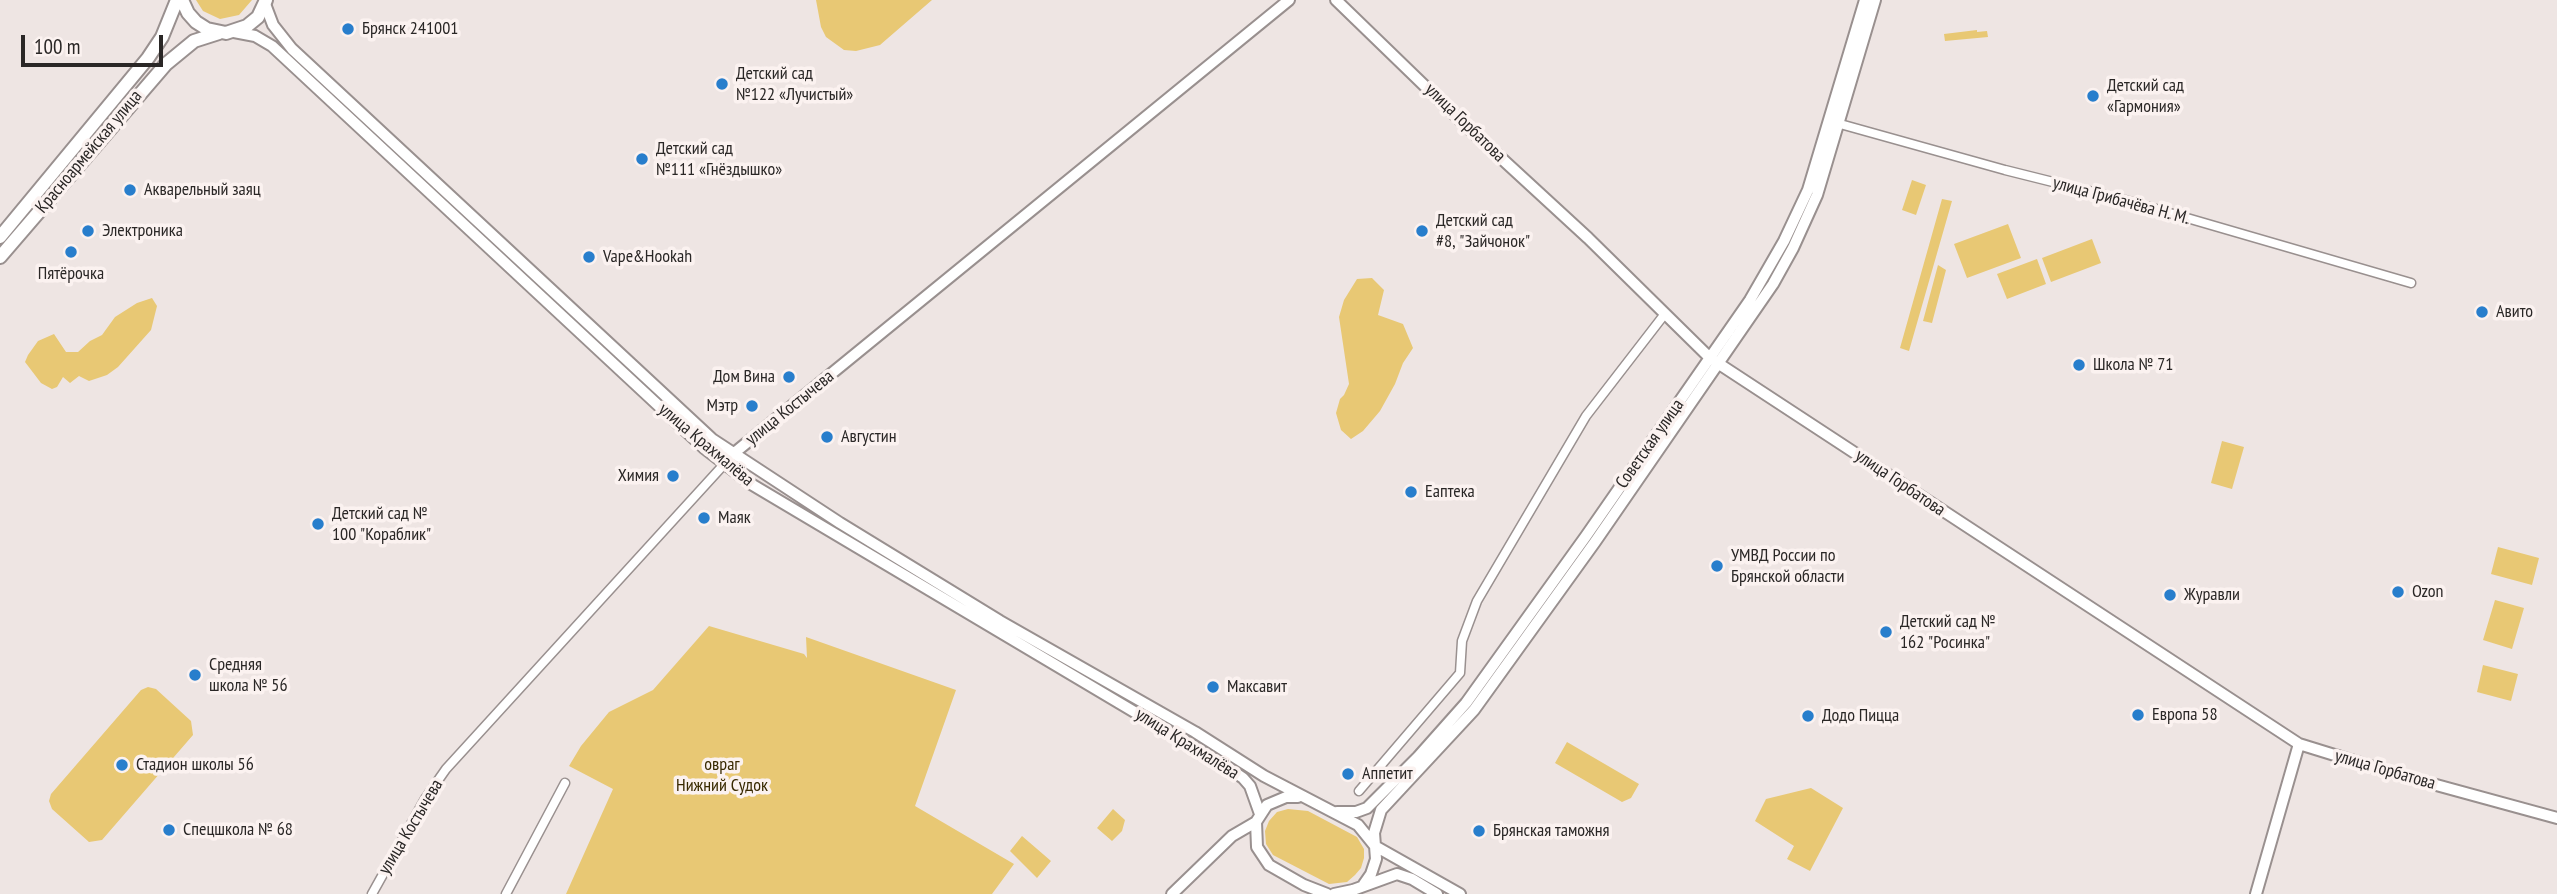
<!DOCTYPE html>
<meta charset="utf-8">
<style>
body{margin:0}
#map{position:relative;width:2557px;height:894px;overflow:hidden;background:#eee5e3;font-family:"PT Sans Narrow",sans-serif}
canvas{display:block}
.scale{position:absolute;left:21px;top:35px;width:142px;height:32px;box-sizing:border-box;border:4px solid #2a2726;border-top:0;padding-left:9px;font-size:21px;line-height:24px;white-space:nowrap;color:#2a2726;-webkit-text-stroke:5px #fbf2f0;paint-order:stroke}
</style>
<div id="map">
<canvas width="2557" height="894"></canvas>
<div class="scale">100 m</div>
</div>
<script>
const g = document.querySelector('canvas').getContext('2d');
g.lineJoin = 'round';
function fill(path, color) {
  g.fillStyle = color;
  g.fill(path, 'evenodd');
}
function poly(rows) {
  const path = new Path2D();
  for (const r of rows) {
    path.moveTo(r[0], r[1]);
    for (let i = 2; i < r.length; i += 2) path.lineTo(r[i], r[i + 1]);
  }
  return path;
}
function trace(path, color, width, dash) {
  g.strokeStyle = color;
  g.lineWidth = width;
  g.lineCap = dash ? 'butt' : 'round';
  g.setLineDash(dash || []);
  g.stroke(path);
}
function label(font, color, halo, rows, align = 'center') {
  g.font = font + ' "PT Sans Narrow",sans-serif';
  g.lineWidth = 7;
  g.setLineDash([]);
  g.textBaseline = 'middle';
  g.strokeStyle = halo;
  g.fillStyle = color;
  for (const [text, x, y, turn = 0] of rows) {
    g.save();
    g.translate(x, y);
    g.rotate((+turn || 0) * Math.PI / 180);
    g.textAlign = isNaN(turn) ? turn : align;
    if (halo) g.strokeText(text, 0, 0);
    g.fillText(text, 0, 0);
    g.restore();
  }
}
const green = poly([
 [196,0,252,0,239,15,220,19,203,11],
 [816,0,932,0,880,45,856,51,844,50,826,37,821,27],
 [1977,30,1977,32,1987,31,1988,37,1945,41,1944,34],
 [1912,180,1926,185,1916,215,1902,210],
 [1942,199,1952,201,1909,351,1900,348],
 [2008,224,2021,258,1967,278,1954,244],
 [2092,239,2101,263,2051,282,2042,258],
 [2037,259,2046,284,2007,299,1997,274],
 [1938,265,1946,270,1932,323,1923,321],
 [1372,278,1384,290,1378,315,1403,324,1413,348,1403,363,1395,384,1380,411,1363,431,1351,439,1341,430,1336,413,1340,399,1344,395,1349,384,1339,317,1344,300,1357,279],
 [152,298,157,306,151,330,118,367,107,375,89,381,79,376,70,383,63,377,57,387,52,389,41,383,25,362,28,355,38,341,54,334,66,352,78,352,90,341,102,335,115,317,137,303],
 [2222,441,2244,447,2232,489,2211,483],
 [2498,547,2539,558,2532,585,2491,574],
 [2495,600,2524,608,2512,649,2483,640],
 [709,626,804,654,807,658,806,637,956,690,915,806,1014,864,992,894,566,894,613,789,569,766,581,746,609,712,653,690],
 [2483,665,2518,674,2511,701,2477,692],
 [148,687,156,689,191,721,193,735,102,840,89,842,52,809,49,801,51,794,141,690],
 [1567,742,1639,784,1631,798,1622,802,1555,763],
 [1811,788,1843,808,1810,871,1787,859,1794,846,1755,821,1766,799],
 [1113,809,1125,820,1122,831,1112,841,1097,828],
 [1288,809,1308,811,1357,837,1364,849,1364,858,1361,868,1355,875,1347,882,1329,884,1273,855,1266,844,1265,831,1269,821,1277,812],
 [1022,836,1051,861,1037,878,1010,851]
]);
const street = poly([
 [1833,122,2005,170,2125,200,2411,283],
 [1359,791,1460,673,1462,641,1477,601,1586,416,1664,315],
 [372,894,425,799,446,769,728,460],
 [506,894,565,783]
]);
const secondary = poly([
 [1336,0,1463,123,1588,238,1710,358,2299,744,2396,774,2557,818],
 [265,4,273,25,292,49,712,439,840,523,1000,621,1195,732,1264,776,1358,825,1375,846,1460,894],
 [234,32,255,36,272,46,704,448,751,484,1227,767,1243,778,1250,786,1260,814],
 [733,454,1289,0],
 [1298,797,1286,797,1267,805,1256,822,1257,847,1269,865,1304,885,1327,894],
 [1337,812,1356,812,1367,808,1418,757,1466,703,1586,536,1750,300,1784,241,1808,190,1865,0],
 [1364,884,1371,874,1376,859,1374,833,1381,810,1474,710,1595,542,1773,284,1793,248,1817,195,1875,0],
 [1172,894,1232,836,1256,822],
 [1334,894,1353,890,1397,874,1412,879,1437,894],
 [2256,894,2299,744]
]);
const primary = poly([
 [182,0,188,13,196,22,207,29,226,33,247,26,258,17,266,0],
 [0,237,148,58,162,37,177,0],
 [0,257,166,64,194,41,219,33]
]);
const markers = [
 [348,29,7,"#287ecc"],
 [722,84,7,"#287ecc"],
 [2093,96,7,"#287ecc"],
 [642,159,7,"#287ecc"],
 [130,190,7,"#287ecc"],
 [88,231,7,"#287ecc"],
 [1422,231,7,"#287ecc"],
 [71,252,7,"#287ecc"],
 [589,257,7,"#287ecc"],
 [2482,312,7,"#287ecc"],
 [2079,365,7,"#287ecc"],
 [789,377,7,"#287ecc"],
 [752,406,7,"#287ecc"],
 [827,437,7,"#287ecc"],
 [673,476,7,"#287ecc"],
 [1411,492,7,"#287ecc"],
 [704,518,7,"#287ecc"],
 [318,524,7,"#287ecc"],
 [1717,566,7,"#287ecc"],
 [2398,592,7,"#287ecc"],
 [2170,595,7,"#287ecc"],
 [1886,632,7,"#287ecc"],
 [195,675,7,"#287ecc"],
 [1213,687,7,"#287ecc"],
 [2138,715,7,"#287ecc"],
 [1808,716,7,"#287ecc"],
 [122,765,7,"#287ecc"],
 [1348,774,7,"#287ecc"],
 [169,830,7,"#287ecc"],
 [1479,831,7,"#287ecc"]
];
const poiNames = [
 ["Брянск 241001",362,29],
 ["Детский сад",736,74],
 ["№122 «Лучистый»",736,95],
 ["Детский сад",2107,86],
 ["«Гармония»",2107,107],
 ["Детский сад",656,149],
 ["№111 «Гнёздышко»",656,170],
 ["Акварельный заяц",144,190],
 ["Детский сад",1436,221],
 ["#8, \"Зайчонок\"",1436,242],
 ["Электроника",102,231],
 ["Vape&Hookah",603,257],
 ["Пятёрочка",71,274,"center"],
 ["Авито",2496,312],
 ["Школа № 71",2093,365],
 ["Дом Вина",775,377,"right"],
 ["Мэтр",738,406,"right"],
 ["Августин",841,437],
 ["Химия",659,476,"right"],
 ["Еаптека",1425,492],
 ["Детский сад №",332,514],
 ["100 \"Кораблик\"",332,535],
 ["Маяк",718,518],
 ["УМВД России по",1731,556],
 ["Брянской области",1731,577],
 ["Ozon",2412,592],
 ["Журавли",2184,595],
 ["Детский сад №",1900,622],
 ["162 \"Росинка\"",1900,643],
 ["Средняя",209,665],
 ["школа № 56",209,686],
 ["Максавит",1227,687],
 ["Европа 58",2152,715],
 ["Додо Пицца",1822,716],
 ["Стадион школы 56",136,765],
 ["Аппетит",1362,774],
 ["Спецшкола № 68",183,830],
 ["Брянская таможня",1493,831]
];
const streetNames = [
 ["улица Горбатова",1465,123,44],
 ["Красноармейская улица",89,152,-50],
 ["улица Грибачёва Н. М.",2121,201,15],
 ["улица Костычева",790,408,-39],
 ["Советская улица",1650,444,-55],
 ["улица Крахмалёва",706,445,40],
 ["улица Горбатова",1900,483,34],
 ["улица Крахмалёва",1187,744,32],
 ["улица Горбатова",2385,770,16],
 ["улица Костычева",411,827,-59]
];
const parkNames = [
 ["овраг",722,765],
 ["Нижний Судок",722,786]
];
fill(green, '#e8c874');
trace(street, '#99908f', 11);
trace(secondary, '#99908f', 14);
trace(primary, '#99908f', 16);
trace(street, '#fff', 8);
trace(secondary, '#fff', 10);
trace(primary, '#fff', 12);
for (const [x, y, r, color] of markers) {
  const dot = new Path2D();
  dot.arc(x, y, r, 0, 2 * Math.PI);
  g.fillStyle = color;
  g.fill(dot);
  trace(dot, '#fbf2f0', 2.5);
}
label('18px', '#2a2726', '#fbf2f0', poiNames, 'left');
label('18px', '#2a2726', '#fbf2f0', streetNames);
label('18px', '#382900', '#fbf2f0', parkNames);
</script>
